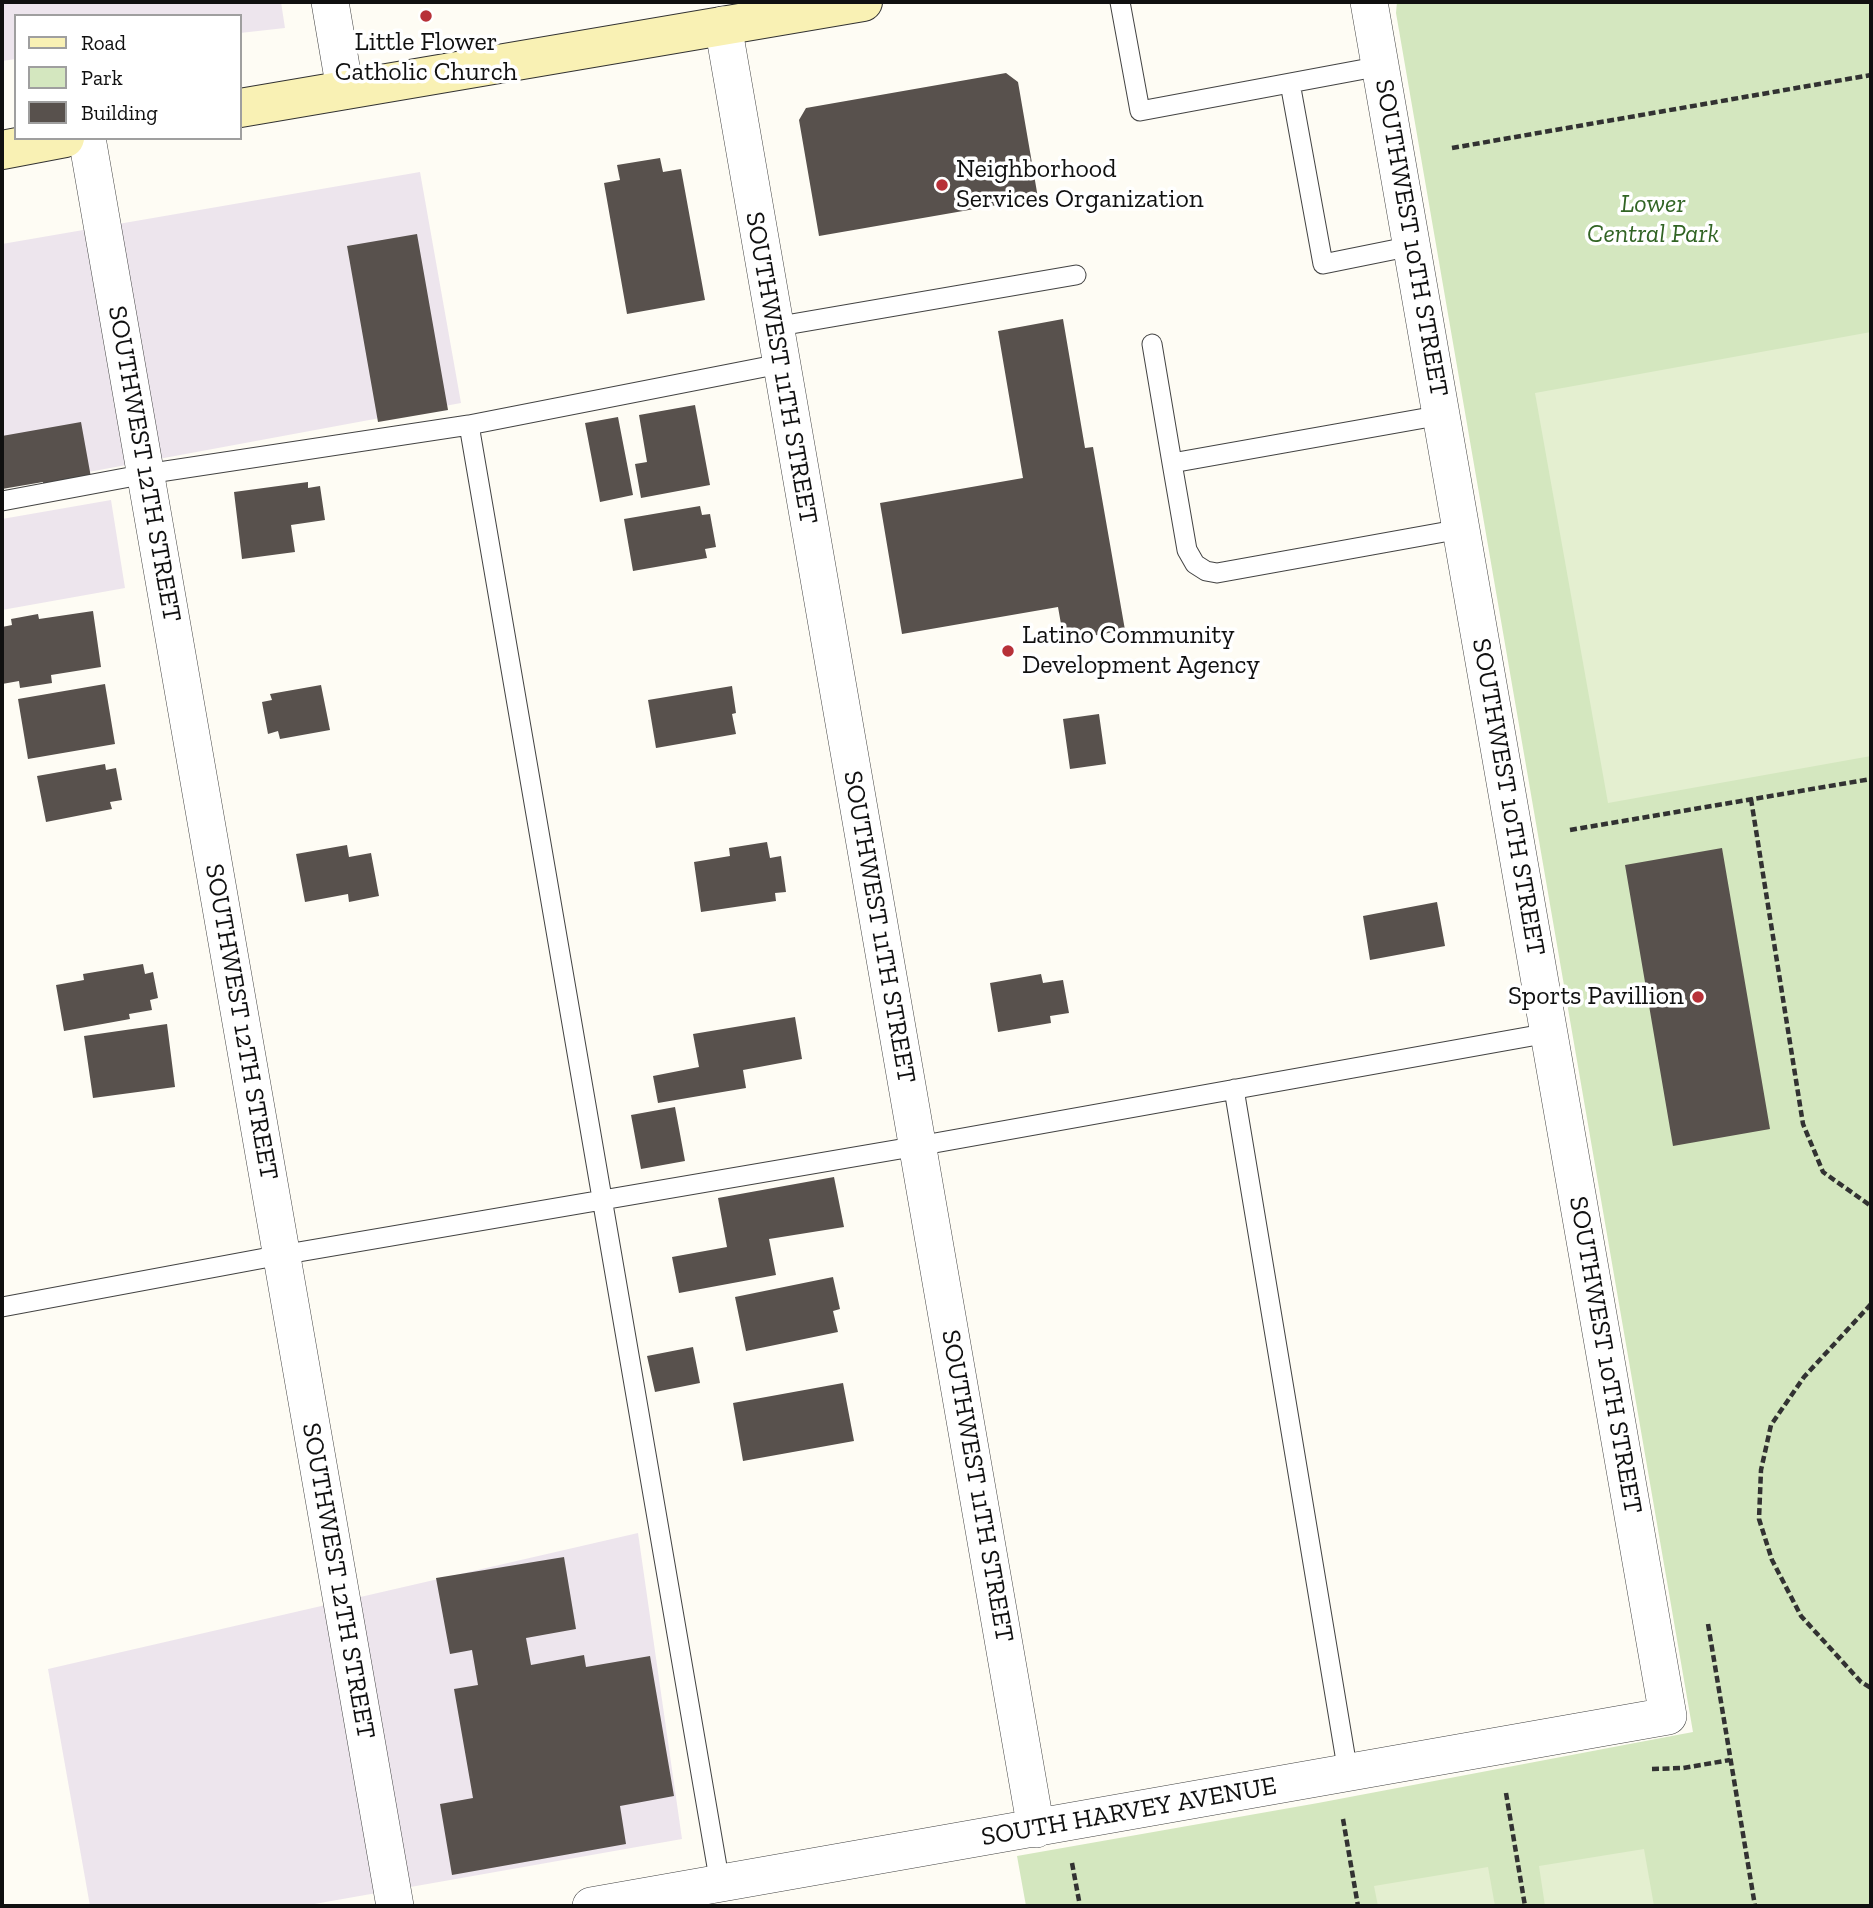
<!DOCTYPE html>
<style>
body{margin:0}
#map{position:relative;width:1873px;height:1908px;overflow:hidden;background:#fefcf4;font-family:"Zilla Slab",serif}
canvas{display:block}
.frame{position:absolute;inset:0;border:4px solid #101010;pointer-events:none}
.legend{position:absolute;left:14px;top:14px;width:228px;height:126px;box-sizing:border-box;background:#fff;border:2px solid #9f9f9f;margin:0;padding:9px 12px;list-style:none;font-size:21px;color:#101010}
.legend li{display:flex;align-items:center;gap:14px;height:35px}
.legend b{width:35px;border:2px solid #9f9f9f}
</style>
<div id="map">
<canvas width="1873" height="1908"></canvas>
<div class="frame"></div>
<ul class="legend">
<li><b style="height:9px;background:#f9f1b4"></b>Road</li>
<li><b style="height:19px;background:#d4e7bf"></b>Park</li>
<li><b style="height:19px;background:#58514d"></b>Building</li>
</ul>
</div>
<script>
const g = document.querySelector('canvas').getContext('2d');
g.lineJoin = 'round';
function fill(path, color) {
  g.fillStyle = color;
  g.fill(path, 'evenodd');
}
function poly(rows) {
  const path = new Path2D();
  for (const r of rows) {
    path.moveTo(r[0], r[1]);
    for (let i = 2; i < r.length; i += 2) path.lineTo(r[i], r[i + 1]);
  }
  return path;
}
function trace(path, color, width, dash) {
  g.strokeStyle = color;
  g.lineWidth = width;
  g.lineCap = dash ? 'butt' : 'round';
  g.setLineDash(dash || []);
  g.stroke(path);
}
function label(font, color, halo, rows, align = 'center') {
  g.font = font + ' "Zilla Slab",serif';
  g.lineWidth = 7;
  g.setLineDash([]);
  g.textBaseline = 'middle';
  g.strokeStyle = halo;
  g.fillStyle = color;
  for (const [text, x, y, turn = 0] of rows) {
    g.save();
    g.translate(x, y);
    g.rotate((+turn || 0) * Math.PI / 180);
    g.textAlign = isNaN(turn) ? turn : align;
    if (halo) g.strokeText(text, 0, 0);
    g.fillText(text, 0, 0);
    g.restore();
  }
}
const industrial = poly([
 [2,2,281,2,285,28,240,33,240,16,16,16,16,59,2,61],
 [420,172,461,403,2,488,2,244],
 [111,500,125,588,2,610,2,519],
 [638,1533,682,1839,303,1906,90,1906,48,1669]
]);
const green = poly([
 [1397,2,1871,2,1871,1906,1026,1906,1017,1856,1318,1803,1693,1732,1396,13]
]);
const pitch = poly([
 [1871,332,1871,756,1608,803,1535,393],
 [1644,1849,1654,1906,1545,1906,1539,1866],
 [1488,1867,1495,1906,1378,1906,1374,1886]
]);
const building = poly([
 [1006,73,1018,82,1038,198,819,236,799,120,806,108],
 [660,158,663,172,681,169,705,300,627,314,604,183,620,180,617,165],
 [417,234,448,410,378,422,347,246],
 [1063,319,1085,448,1093,447,1125,630,1064,641,1058,607,902,634,880,503,1023,478,998,331],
 [695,405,710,485,641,498,635,464,647,462,639,415],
 [618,417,633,495,600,502,585,423],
 [81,422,92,483,44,492,43,482,2,489,2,436],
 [308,482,308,488,320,486,325,520,291,525,295,552,242,559,234,492],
 [700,506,702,515,710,514,716,547,705,549,707,558,633,571,624,519],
 [93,611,101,667,51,675,52,683,20,688,19,681,2,684,2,627,12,625,11,619,38,614,39,619],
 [105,684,115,744,28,759,18,699],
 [321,685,330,730,280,739,278,731,268,734,262,702,272,700,270,694],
 [732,686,736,713,732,714,736,734,656,748,648,700],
 [1099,714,1106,764,1070,769,1063,719],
 [105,764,106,770,116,768,122,800,110,802,112,809,46,822,37,776],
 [767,842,770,858,781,856,786,892,775,893,776,901,701,912,694,862,730,856,729,848],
 [347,845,349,857,371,853,379,896,349,902,348,894,305,902,296,854],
 [1722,848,1770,1129,1673,1146,1625,865],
 [1437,902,1445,946,1370,960,1363,916],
 [143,964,145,974,153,972,158,998,150,1000,152,1010,129,1014,130,1019,64,1031,56,985,84,980,83,974],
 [1041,974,1043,983,1063,980,1069,1013,1050,1016,1051,1023,998,1032,990,983],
 [795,1017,802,1059,743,1070,746,1088,658,1103,653,1076,699,1067,693,1034],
 [167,1024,175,1087,93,1098,84,1036],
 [675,1107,685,1161,641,1169,631,1115],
 [834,1177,844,1227,769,1239,776,1275,679,1293,672,1257,727,1247,718,1198],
 [833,1277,840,1309,833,1311,838,1332,746,1351,735,1297],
 [693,1347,700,1383,655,1392,647,1356],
 [843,1383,854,1441,743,1461,733,1403],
 [564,1557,576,1629,526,1638,531,1665,584,1655,586,1667,650,1656,674,1796,620,1806,626,1844,452,1875,440,1804,473,1798,454,1689,478,1685,472,1650,450,1654,436,1578]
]);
const path = poly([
 [1452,148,1871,75],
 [1751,799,1803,1124,1823,1172,1871,1206],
 [1570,830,1871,779],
 [1871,1304,1804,1377,1771,1425,1761,1470,1759,1519,1772,1560,1801,1616,1861,1682,1871,1688],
 [1708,1624,1755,1906],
 [1652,1769,1683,1768,1730,1760],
 [1506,1793,1525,1906],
 [1343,1819,1358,1906],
 [1072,1863,1080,1906]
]);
const service = poly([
 [1120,2,1140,111,1381,66],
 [1290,83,1323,264,1412,246],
 [774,327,1076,275],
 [1152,344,1172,463],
 [1442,415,1172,463,1187,550,1195,564,1206,571,1217,573,1461,529],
 [469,425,720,1884],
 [2,501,146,474,469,425,780,364],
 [1234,1089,1348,1773],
 [2,1307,281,1255,918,1146,1549,1033]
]);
const minor = poly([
 [330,2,345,90],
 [723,25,1036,1829],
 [87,138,395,1906],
 [591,1906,1668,1716,1369,2]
]);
const secondary = poly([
 [240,108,863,2],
 [2,150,65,138]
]);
const markers = [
 [426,16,7,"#b73138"],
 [942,185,7,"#b73138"],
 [1008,651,7,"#b73138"],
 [1698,997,7,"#b73138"]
];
const poiNames = [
 ["Little Flower",426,43,"center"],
 ["Catholic Church",426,73,"center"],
 ["Neighborhood",956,170],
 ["Services Organization",956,200],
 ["Latino Community",1022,636],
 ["Development Agency",1022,666],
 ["Sports Pavillion",1684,997,"right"]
];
const parkNames = [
 ["Lower",1653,205],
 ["Central Park",1653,235]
];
const streetNames = [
 ["SOUTHWEST 10TH STREET",1411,238,80],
 ["SOUTHWEST 11TH STREET",781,368,80],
 ["SOUTHWEST 12TH STREET",144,464,80],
 ["SOUTHWEST 10TH STREET",1508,797,80],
 ["SOUTHWEST 11TH STREET",879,927,80],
 ["SOUTHWEST 12TH STREET",241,1022,80],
 ["SOUTHWEST 10TH STREET",1605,1355,80],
 ["SOUTHWEST 11TH STREET",977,1486,80],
 ["SOUTHWEST 12TH STREET",338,1581,80],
 ["SOUTH HARVEY AVENUE",1129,1812,-10]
];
fill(industrial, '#ede5ed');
fill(green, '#d4e7bf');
fill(pitch, '#e4efd0');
fill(building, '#58514d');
trace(service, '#434343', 21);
trace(minor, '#434343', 38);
trace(secondary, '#323232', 40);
trace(path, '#323232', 4.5, [7, 3.5]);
trace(service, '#fff', 19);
trace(minor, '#fff', 37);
trace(secondary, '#f9f1b4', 38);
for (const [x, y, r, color] of markers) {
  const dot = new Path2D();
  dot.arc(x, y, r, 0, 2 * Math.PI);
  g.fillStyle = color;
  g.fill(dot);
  trace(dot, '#fff', 2.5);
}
label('26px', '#101010', '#fff', poiNames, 'left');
label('italic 26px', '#316424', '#fff', parkNames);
label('26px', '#101010', '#fff', streetNames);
</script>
